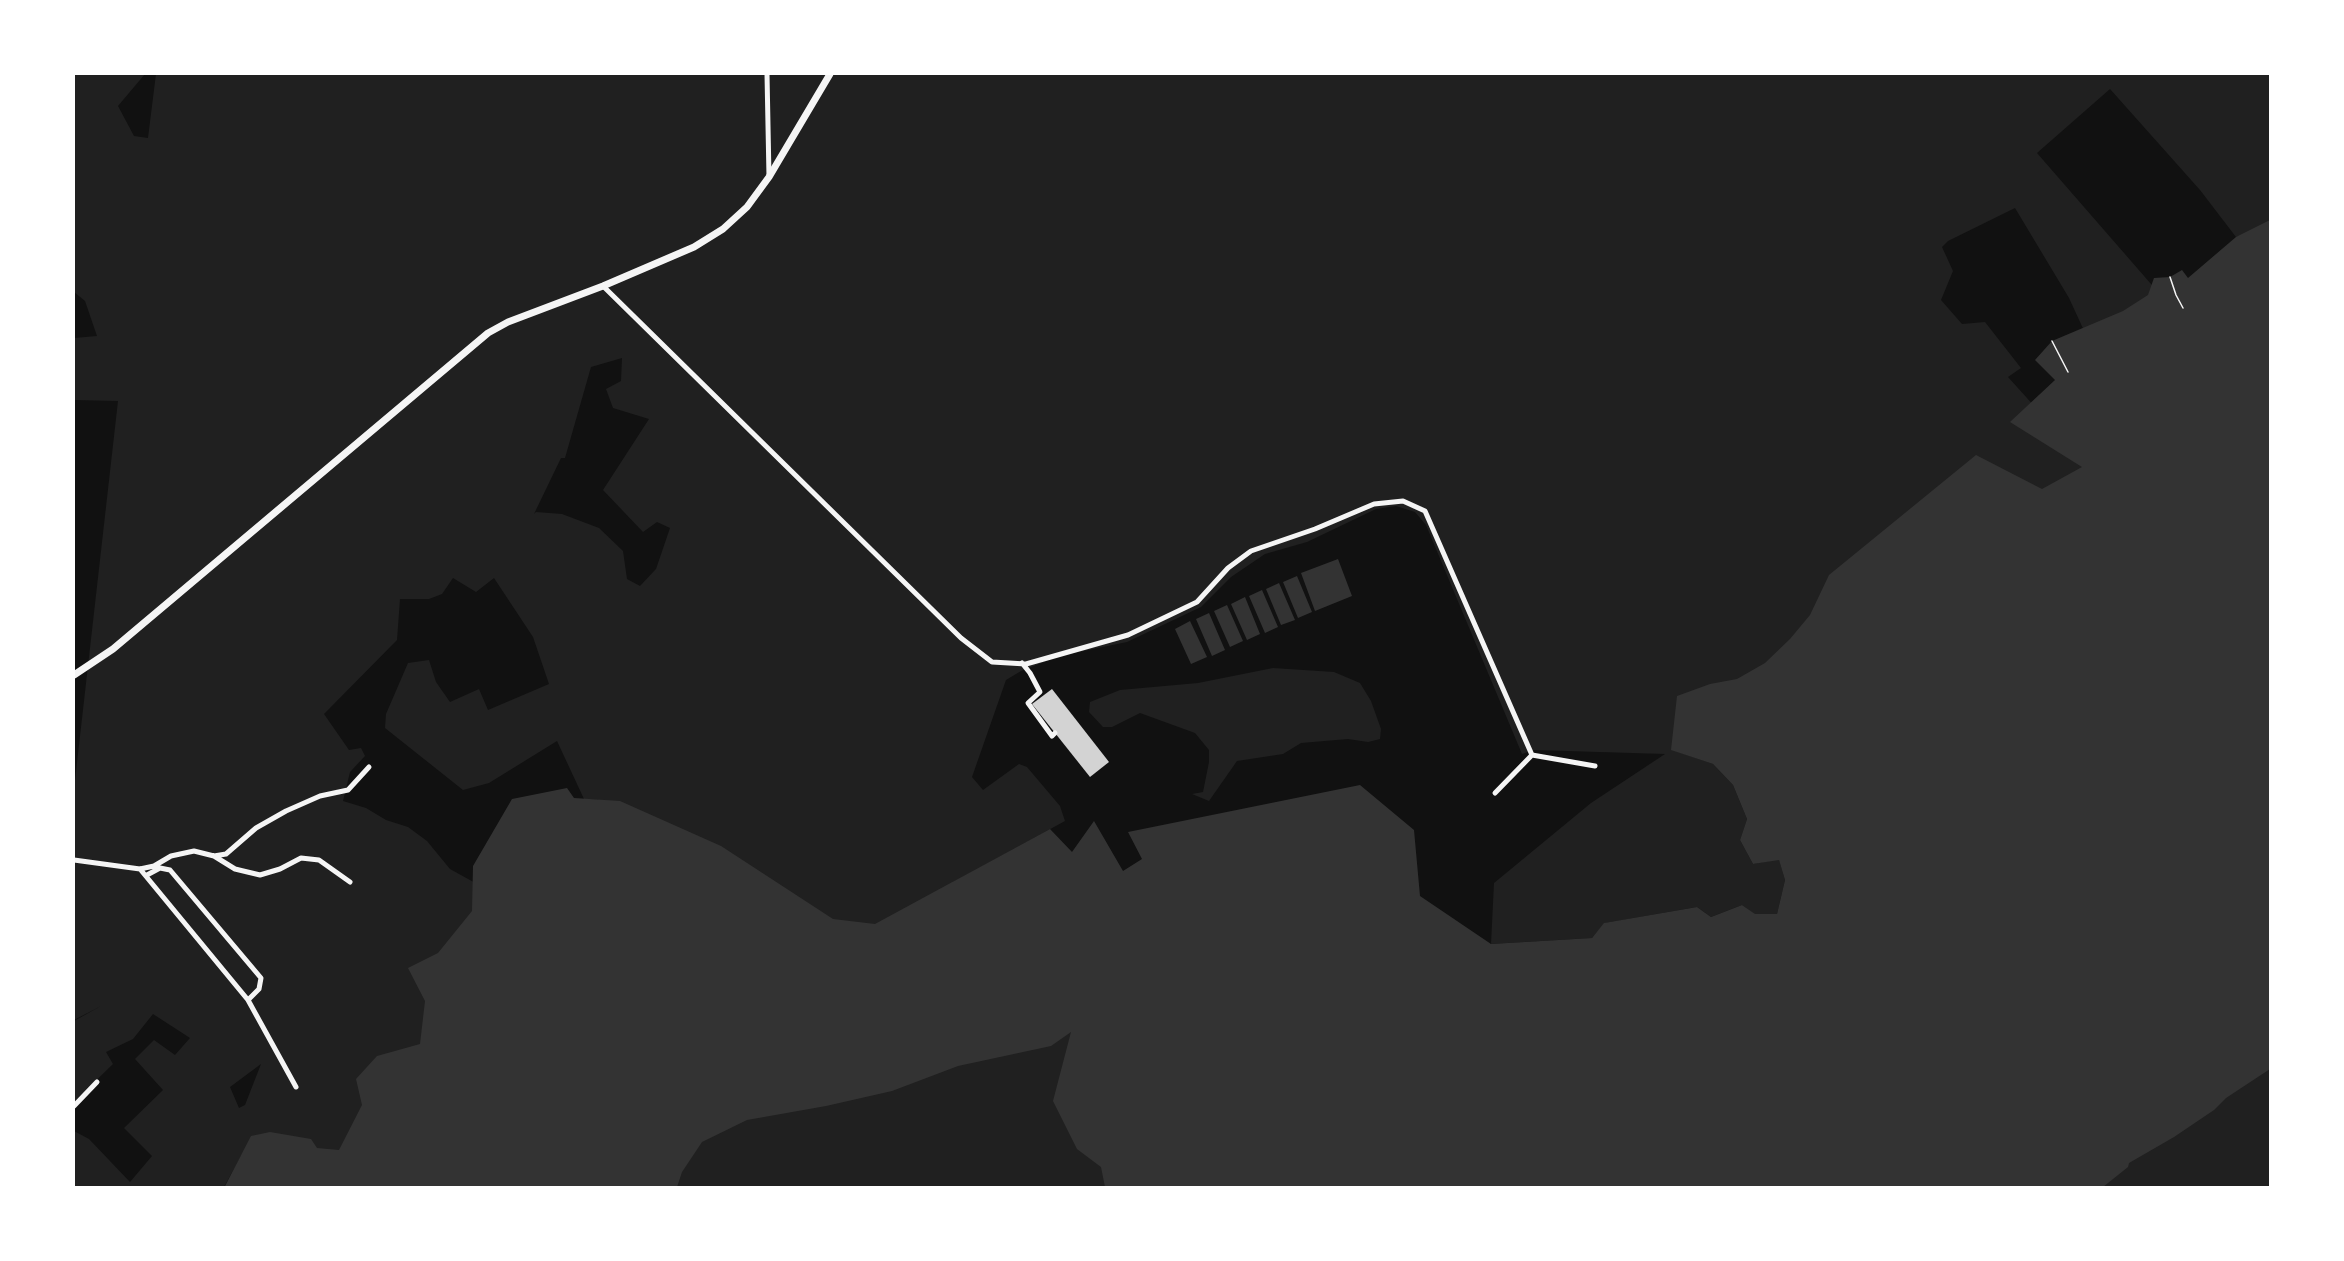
<!DOCTYPE html>
<style>
body{margin:0}
#map{position:relative;width:2344px;height:1261px;overflow:hidden;background:#111;font-family:Merriweather,serif}
canvas{display:block}
.frame{position:absolute;inset:0;border:75px solid #fff;pointer-events:none}
</style>
<div id="map">
<canvas width="2344" height="1261"></canvas>
<div class="frame"></div>
</div>
<script>
const g = document.querySelector('canvas').getContext('2d');
g.lineJoin = 'round';
function fill(path, color) {
  g.fillStyle = color;
  g.fill(path, 'evenodd');
}
function poly(rows) {
  const path = new Path2D();
  for (const r of rows) {
    path.moveTo(r[0], r[1]);
    for (let i = 2; i < r.length; i += 2) path.lineTo(r[i], r[i + 1]);
  }
  return path;
}
function trace(path, color, width, dash) {
  g.strokeStyle = color;
  g.lineWidth = width;
  g.lineCap = dash ? 'butt' : 'round';
  g.setLineDash(dash || []);
  g.stroke(path);
}
const green = poly([
 [74,74,145,74,118,106,134,136,148,138,156,74,2270,74,2270,221,2268,223,2270,228,2270,693,2112,769,1880,1077,1606,1188,263,1188,270,1172,244,1161,245,1149,224,1187,74,1187,74,1131,89,1139,130,1182,152,1156,124,1128,163,1090,135,1059,154,1040,175,1055,190,1038,153,1014,133,1039,106,1052,113,1064,74,1102,74,1021,101,1006,74,1020,74,789,118,401,74,400,74,338,97,336,85,301,74,292],
 [2110,89,2200,190,2236,237,2239,236,2249,257,2207,299,2178,315,2037,153],
 [2015,208,2069,298,2098,361,2036,408,2008,377,2021,368,1985,322,1962,324,1941,300,1953,271,1942,247,1948,241],
 [622,358,621,381,606,389,613,408,649,419,603,490,643,532,657,522,670,528,656,569,640,586,627,579,623,551,599,528,562,514,536,512,534,514,561,458,565,458,591,367],
 [1396,506,1415,512,1426,525,1522,754,1534,750,1665,754,1591,803,1494,883,1491,944,1592,938,1605,923,1697,907,1711,917,1742,905,1754,914,1777,914,1785,880,1779,859,1753,864,1740,840,1747,819,1733,785,1713,764,1676,751,1713,731,1740,746,1756,761,1769,785,1776,805,1778,826,1789,836,1809,845,1817,864,1818,903,1808,926,1780,936,1756,940,1733,937,1709,938,1653,948,1626,949,1608,961,1591,967,1501,967,1442,941,1407,919,1395,901,1385,868,1362,855,1332,847,1276,867,1164,898,1103,929,973,911,953,882,1065,821,1060,806,1027,767,1019,764,983,790,972,777,1006,680,1021,671,1059,656,1127,642,1201,607,1231,577,1265,554,1307,542,1376,509],
 [453,578,476,592,494,578,533,637,549,684,488,710,479,689,450,702,436,682,429,660,408,663,386,714,385,728,463,790,489,783,557,741,584,799,599,800,598,823,566,820,540,828,524,840,510,862,497,895,450,869,427,841,408,827,386,820,366,808,343,801,350,772,365,756,361,748,349,750,324,714,397,640,400,599,429,599,442,594],
 [261,1064,245,1105,239,1108,230,1087],
 [1273,668,1334,672,1360,683,1371,701,1381,729,1380,739,1368,742,1348,739,1301,743,1283,754,1237,761,1209,801,1192,794,1203,792,1209,762,1209,750,1195,733,1140,713,1112,727,1103,727,1089,712,1090,702,1120,690,1198,683],
 [2270,900,2270,1187,1892,1188]
]);
const water = poly([
 [2270,220,2270,1069,2226,1098,2214,1110,2174,1137,2129,1163,2128,1167,2103,1187,1105,1187,1101,1167,1077,1149,1053,1101,1071,1032,1051,1046,958,1066,892,1091,826,1106,747,1120,702,1142,682,1172,677,1187,224,1188,251,1136,270,1132,311,1139,317,1148,339,1150,362,1105,356,1079,377,1056,420,1044,425,1001,408,968,438,953,472,911,473,866,512,799,567,788,574,798,620,801,721,846,833,919,875,924,1050,829,1072,852,1094,821,1123,871,1142,859,1128,832,1360,785,1414,830,1420,896,1491,944,1592,938,1604,923,1697,907,1711,917,1742,905,1755,914,1777,914,1785,880,1779,860,1753,864,1740,840,1747,819,1733,785,1713,764,1671,750,1677,696,1710,684,1737,679,1765,663,1790,639,1810,615,1829,575,1976,455,2042,489,2082,467,2010,422,2055,380,2035,360,2052,341,2123,311,2148,295,2154,278,2170,277,2182,270,2188,278,2236,237],
 [1338,559,1352,596,1315,611,1301,573],
 [1297,576,1312,612,1298,618,1283,582],
 [1279,583,1295,620,1281,625,1266,589],
 [1262,590,1278,627,1265,633,1249,596],
 [1245,597,1260,634,1247,640,1231,604],
 [1227,605,1243,641,1230,647,1214,611],
 [1209,613,1225,650,1212,656,1196,619],
 [1190,621,1207,657,1191,664,1175,629]
]);
const building = poly([
 [1052,689,1109,762,1090,777,1032,704]
]);
const path = poly([
 [2170,277,2176,295,2183,308],
 [2052,341,2068,372]
]);
const minor = poly([
 [767,74,769,177],
 [603,286,961,638,992,662,1026,664,1128,635,1197,602,1228,568,1251,551,1315,529,1374,504,1403,501,1425,511,1532,755,1495,793],
 [1022,663,1030,673,1040,692,1028,703,1052,736,1055,733],
 [1532,755,1595,766],
 [214,856,235,869,260,875,280,869,301,858,319,860,350,882],
 [74,860,140,869,154,866,171,856,194,851,214,856,226,854,256,828,286,811,320,796,348,790,369,767],
 [140,869,248,1000,296,1087],
 [147,875,160,868,170,870,261,978,259,989,248,1000],
 [74,1106,97,1082]
]);
const tertiary = poly([
 [74,675,113,649,488,333,508,322,603,286,694,247,723,229,747,207,769,177,830,74]
]);
fill(green, '#202020');
fill(water, '#333');
fill(building, '#d3d3d3');
trace(path, '#f5f5f5', 1.5);
trace(minor, '#f5f5f5', 5);
trace(tertiary, '#f5f5f5', 7);
</script>
